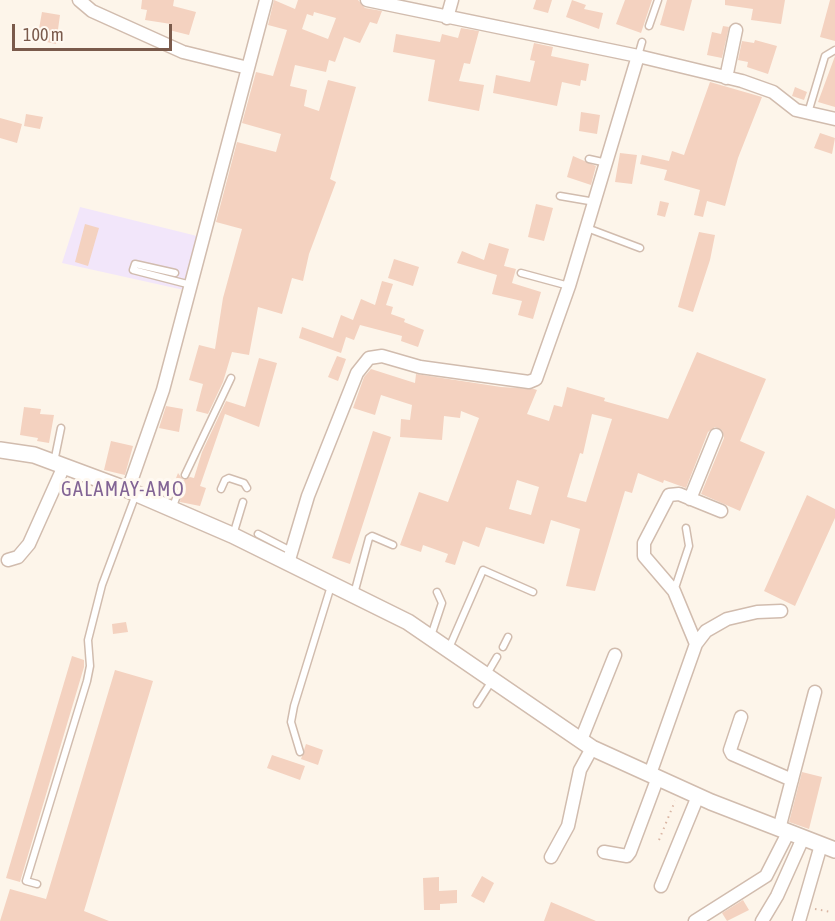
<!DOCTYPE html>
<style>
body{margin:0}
#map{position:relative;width:835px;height:921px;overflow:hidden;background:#fdf5ea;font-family:"Asap Condensed",sans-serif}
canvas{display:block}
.scale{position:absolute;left:12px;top:24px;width:160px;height:27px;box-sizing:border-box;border:3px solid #7a5a4b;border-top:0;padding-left:8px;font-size:18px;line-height:21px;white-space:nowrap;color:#7a5a4b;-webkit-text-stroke:4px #fff9f1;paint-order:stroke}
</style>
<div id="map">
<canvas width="835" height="921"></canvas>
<div class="scale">100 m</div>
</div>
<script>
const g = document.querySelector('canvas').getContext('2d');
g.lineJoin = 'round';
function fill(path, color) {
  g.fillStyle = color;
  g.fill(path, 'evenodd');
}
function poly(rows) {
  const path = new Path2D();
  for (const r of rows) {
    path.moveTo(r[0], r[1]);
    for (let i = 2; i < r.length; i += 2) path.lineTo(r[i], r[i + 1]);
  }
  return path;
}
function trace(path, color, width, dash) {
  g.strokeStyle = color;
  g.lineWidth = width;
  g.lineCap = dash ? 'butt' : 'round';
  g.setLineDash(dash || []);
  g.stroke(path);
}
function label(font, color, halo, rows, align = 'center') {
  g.font = font + ' "Asap Condensed",sans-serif';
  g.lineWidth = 6;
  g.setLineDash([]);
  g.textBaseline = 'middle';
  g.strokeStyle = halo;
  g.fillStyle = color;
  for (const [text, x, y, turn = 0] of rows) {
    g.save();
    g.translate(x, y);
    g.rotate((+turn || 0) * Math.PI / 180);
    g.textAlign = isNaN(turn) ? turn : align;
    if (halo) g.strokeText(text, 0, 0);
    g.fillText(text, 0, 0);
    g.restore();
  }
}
const education = poly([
 [80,207,197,236,184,290,62,263]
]);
const building = poly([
 [142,0,174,0,173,6,196,12,189,35,169,30,171,24,145,20,147,10,141,9],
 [274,0,295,9,298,0,358,0,365,8,382,11,377,24,370,22,360,43,344,37,335,62,329,60,326,72,295,65,290,86,307,90,304,106,319,111,328,80,356,87,330,179,336,182,309,254,303,281,292,278,282,314,258,307,249,355,232,352,223,382,208,414,196,411,203,384,189,380,199,345,215,349,223,298,242,229,216,222,237,142,276,152,281,134,242,123,256,72,273,76,287,30,268,25],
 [314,12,336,18,328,39,302,29,307,14,313,16],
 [536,0,552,0,548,13,533,9],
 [572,0,586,5,584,9,603,13,599,29,566,17],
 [625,0,652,0,641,33,616,24],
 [667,0,692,0,684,31,660,25],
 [725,0,785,0,781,24,751,20,753,9,725,5],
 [830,0,835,0,835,41,820,37],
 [42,12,60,15,56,44,37,40],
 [723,26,729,27,722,58,707,55,712,32,721,34],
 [461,28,479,31,470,64,464,63,459,81,484,85,479,111,428,101,435,60,393,52,396,34,440,42,442,34,458,38],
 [755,40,777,46,768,74,747,67,748,62,738,60,742,41,754,43],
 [534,43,553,47,551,56,589,64,586,81,581,80,580,86,562,82,557,106,493,93,496,75,530,82,535,61,530,60],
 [835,56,835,107,818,102],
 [710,82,762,97,738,158,725,206,707,201,703,217,694,215,700,190,664,180,667,170,640,164,642,155,669,161,672,151,684,155],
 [795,87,807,92,804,100,792,96],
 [581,112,600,115,597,134,579,131],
 [26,114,43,117,40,129,24,126],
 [0,118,22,124,17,143,0,138],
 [820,133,835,138,832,154,814,148],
 [620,153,637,155,632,184,615,182],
 [573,156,596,166,591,185,567,177],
 [660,201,669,203,665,217,657,215],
 [536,204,553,208,544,241,528,237],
 [85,224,99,228,88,266,75,262],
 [699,232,715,235,710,260,693,312,678,307],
 [489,243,509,249,504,266,516,269,512,283,541,292,533,319,518,315,522,301,492,294,497,275,457,263,462,251,484,260],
 [394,259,419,267,413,286,388,278],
 [382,281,393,284,386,305,393,307,391,314,405,319,404,322,424,330,418,347,401,341,402,336,360,325,354,340,346,337,341,353,299,338,302,327,333,338,341,315,353,320,361,299,375,305],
 [697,352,766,379,740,441,765,452,740,511,701,494,724,438,722,430,715,427,708,432,686,488,664,480,663,483,638,473,632,493,625,491,595,591,566,586,580,529,551,520,544,544,486,527,479,547,463,541,455,565,445,562,448,554,423,545,421,552,400,545,419,492,448,502,479,418,461,411,460,418,444,416,442,440,400,437,401,419,410,420,412,405,381,395,375,415,353,408,364,377,371,369,415,383,416,374,501,387,534,389,537,390,527,414,549,421,554,405,562,407,567,387,605,398,604,401,668,419],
 [592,414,612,419,586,502,567,497,580,453,583,454],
 [517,480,539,487,531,515,509,509],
 [337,356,346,359,338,381,328,377],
 [259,358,277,363,259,427,225,414,200,486,206,488,200,506,180,502,182,489,171,491,178,473,183,480,190,477,194,478,202,452,226,401,245,407],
 [166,406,183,409,179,432,159,428],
 [24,407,41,409,40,414,54,415,49,443,37,441,38,438,20,435],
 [373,431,391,437,350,564,332,558],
 [111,441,133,446,125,475,104,470],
 [807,495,835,509,835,518,795,606,764,591],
 [126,622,128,632,113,634,112,624],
 [72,656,84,660,84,667,20,882,6,878],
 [115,670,153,681,84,911,109,921,0,921,10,889,46,899],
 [306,744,323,750,318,765,301,759],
 [272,755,305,766,300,780,267,768],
 [802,772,822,777,809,829,789,822],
 [482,876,494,883,484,903,471,896],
 [439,877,439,891,457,890,457,903,440,904,440,910,424,910,423,878],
 [743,900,749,910,727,921,722,913],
 [551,902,596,921,544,921]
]);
const path = poly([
 [659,840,675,801],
 [815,909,831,912]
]);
const service = poly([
 [649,26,658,0],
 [638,56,642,42],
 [808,113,825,56,835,50],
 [589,159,607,163],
 [560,196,595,202],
 [587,228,640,248],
 [175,273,135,264,133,270,191,285],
 [521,273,569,286],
 [54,462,61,428],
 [185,475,231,378],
 [221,489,225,480,229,478,244,483,247,488],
 [172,509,178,493],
 [258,534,291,551],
 [233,535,243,502],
 [674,591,689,546,686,528],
 [354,594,369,538,372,536,393,545],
 [431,636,442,603,437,592],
 [503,647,508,637],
 [449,648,483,570,533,592],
 [487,674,497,657],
 [477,704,493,679],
 [300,752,291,722,294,706,331,586],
 [37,884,26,881,87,681,90,666,88,640,102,585,136,494]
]);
const minor = poly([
 [79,0,92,11,183,52,248,68],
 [367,0,638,56,742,81,773,92,796,110,835,119],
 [447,18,452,0],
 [726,78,736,30],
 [128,490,163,390,266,0],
 [690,499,716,435],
 [8,560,18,557,29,544,64,466],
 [288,563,308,496,357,373,369,358,382,356,420,367,529,382,536,379,569,286,638,56],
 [696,644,706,631,727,619,757,612,781,611],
 [741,717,730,750,732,754,792,780],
 [581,740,615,655],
 [650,774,696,644,674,591,644,556,644,543,669,495,679,494,721,511],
 [779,829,815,692],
 [604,852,627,856,630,852,658,777],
 [551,857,568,826,580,770,592,748],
 [661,886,698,796],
 [695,921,766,876,788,833],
 [762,921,777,896,803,838],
 [799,921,821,845]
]);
const tertiary = poly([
 [0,450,34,455,128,490,232,535,408,622,592,748,711,802,835,850]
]);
const quarterNames = [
 ["GALAMAY-AMO",123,490]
];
fill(education, '#f2e6fa');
fill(building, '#f4d2c0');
trace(service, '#d1bcae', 9);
trace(minor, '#d1bcae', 15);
trace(tertiary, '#d1bcae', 18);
trace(path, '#d9b5a3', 2, [1.5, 4.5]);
trace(service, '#fff', 6);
trace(minor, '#fff', 12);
trace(tertiary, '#fff', 15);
g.letterSpacing = '1.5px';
label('20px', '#826495', '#fff9f1', quarterNames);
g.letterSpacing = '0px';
</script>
